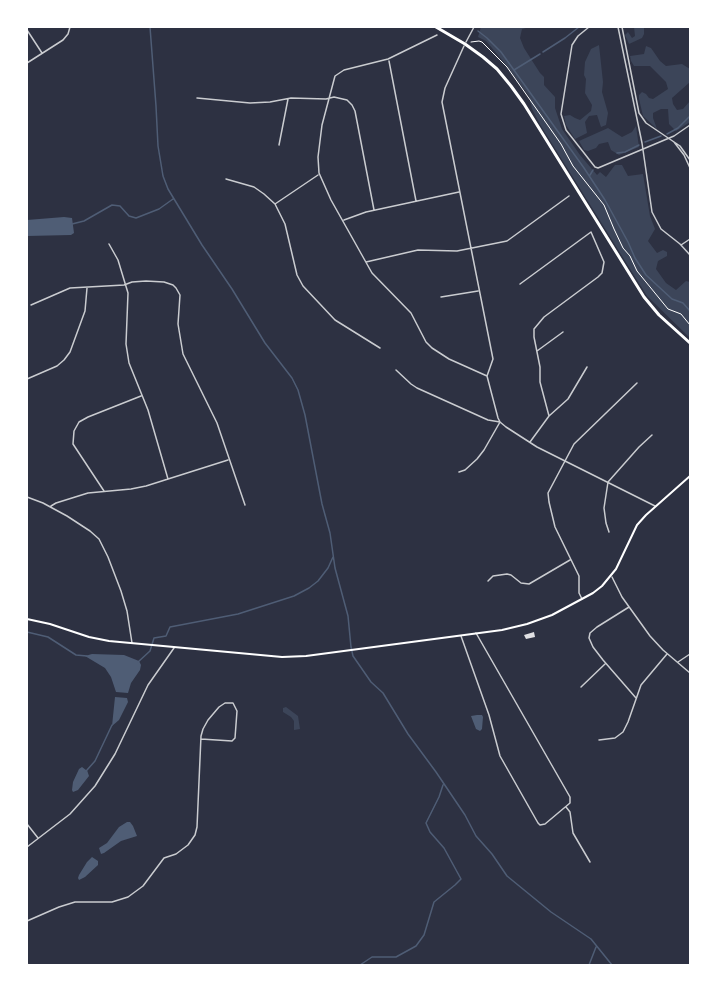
<!DOCTYPE html>
<style>
body{margin:0}
#map{position:relative;width:717px;height:992px;overflow:hidden;background:#2d3142;font-family:"PT Sans Narrow",sans-serif}
canvas{display:block}
.frame{position:absolute;inset:0;border:28px solid #fff;pointer-events:none}
</style>
<div id="map">
<canvas width="717" height="992"></canvas>
<div class="frame"></div>
</div>
<script>
const g = document.querySelector('canvas').getContext('2d');
g.lineJoin = 'round';
function fill(path, color) {
  g.fillStyle = color;
  g.fill(path, 'evenodd');
}
function poly(rows) {
  const path = new Path2D();
  for (const r of rows) {
    path.moveTo(r[0], r[1]);
    for (let i = 2; i < r.length; i += 2) path.lineTo(r[i], r[i + 1]);
  }
  return path;
}
function trace(path, color, width, dash) {
  g.strokeStyle = color;
  g.lineWidth = width;
  g.lineCap = dash ? 'butt' : 'round';
  g.setLineDash(dash || []);
  g.stroke(path);
}
const green = poly([
 [481,27,530,27,522,29,520,38,524,48,540,73,544,77,544,85,555,97,555,108,562,129,580,155,597,175,600,172,606,177,615,165,622,165,628,176,643,174,650,216,655,229,648,241,657,253,663,250,667,252,667,256,658,261,656,269,666,283,676,290,686,281,690,282,690,338,647,296,541,126,532,109,529,96,503,61,486,41,478,37],
 [634,27,644,27,644,34,642,38,629,44,625,35,628,32,632,38,635,36],
 [599,45,603,82,602,92,608,113,606,125,601,127,597,115,589,116,585,122,587,133,575,139,566,125,564,116,570,115,575,118,580,120,591,111,592,105,585,93,586,79,584,75,585,62,591,49],
 [646,46,651,48,660,61,666,66,682,64,690,69,690,82,672,98,673,104,677,110,683,109,690,101,690,122,676,131,669,124,668,109,661,109,653,113,653,118,657,129,643,116,639,99,639,95,642,92,646,94,649,98,653,99,668,89,666,82,650,66,634,66,631,61,630,56,644,54],
 [636,126,639,147,619,155,611,150,608,142,599,144,596,148,588,151,584,150,579,141,608,128,622,137,632,132],
 [286,707,298,716,300,729,294,730,294,721,291,717,283,712,283,708]
]);
const water = poly([
 [64,217,72,218,74,233,71,235,27,236,27,220],
 [92,654,124,655,139,661,141,665,140,670,131,683,128,693,116,692,111,677,105,668,85,656],
 [115,697,127,698,128,702,119,720,112,726],
 [477,715,482,715,483,717,482,729,480,731,476,729,471,716],
 [82,767,86,770,87,770,89,776,78,790,73,792,72,790,73,782,79,769],
 [127,822,130,822,133,826,137,836,121,841,104,853,101,854,99,848,107,843,119,827],
 [92,857,98,861,98,865,85,877,79,880,78,878,79,875,87,862]
]);
const stream = poly([
 [150,27,156,106,158,146,163,176,168,189,202,245,232,289,265,343,292,378,298,390,305,415,322,504,330,533,335,568,348,616,351,647,353,656,371,682,383,693,408,734,436,772,465,815,476,836,492,854,507,876,551,912,591,939,612,965],
 [478,31,487,38,501,52,584,168,605,200,628,242,635,258,646,275,672,299,683,303,690,311],
 [543,52,565,38,579,27],
 [514,70,540,54],
 [667,134,678,128,690,116],
 [645,142,661,136],
 [617,153,625,152,639,145],
 [590,175,593,170],
 [72,224,84,221,112,205,120,206,129,216,136,218,159,209,173,199],
 [27,632,48,637,76,655,87,656],
 [138,662,150,651,154,638,166,636,170,627,238,614,294,596,309,588,318,581,328,568,333,557],
 [87,770,95,761,112,725],
 [360,965,372,957,396,957,416,946,424,935,434,902,455,885,461,879,444,848,430,832,426,823,439,797,443,785],
 [589,965,596,947]
]);
const building = poly([
 [534,632,535,637,526,639,524,635]
]);
const path = poly([
 [471,42,479,41,482,42,507,67,561,144,573,166,604,205,614,229,623,248,630,256,637,271,668,309,681,314,690,325]
]);
const minor = poly([
 [589,27,578,36,572,45,561,114,566,130,595,167,598,168,674,136,690,125],
 [618,27,642,143,652,212,661,229,680,244,690,255],
 [622,27,639,113,646,123,680,146,690,160],
 [27,30,42,53],
 [437,35,388,59,344,70,335,76,322,125,318,157,319,173,331,200,372,273,411,313,426,342,432,348,449,359,487,376],
 [464,46,445,88,442,102,493,359,487,376,498,418,500,422,506,427,537,447,655,506],
 [389,61,416,201],
 [27,63,63,40,68,34,70,27],
 [197,98,250,103,270,102,291,98,326,99,334,97,347,100,352,105,355,111,374,210],
 [674,142,684,155,690,168],
 [279,145,288,99],
 [226,179,254,187,264,194,275,204,285,224,297,275,303,286,335,320,380,348],
 [275,204,318,175],
 [344,220,366,212,459,192],
 [109,244,118,260,128,293,126,344,129,363,148,410,168,479],
 [681,245,690,239],
 [366,262,418,250,457,251,507,241,569,196],
 [520,284,591,232,604,262,602,273,598,277,544,317,534,329,534,337,540,367,540,382,549,416],
 [441,297,478,291],
 [31,305,70,288,124,285,132,282,146,281,164,282,173,285,176,288,180,295,178,324,183,354,217,423,245,505],
 [537,351,563,332],
 [396,370,411,384,417,388,488,420,500,422,484,450,477,459,465,470,459,472],
 [27,379,57,366,64,360,70,352,85,311,87,288],
 [530,442,549,416,568,399,587,367],
 [104,491,73,444,74,431,79,422,88,417,141,396],
 [27,497,43,503,67,516,90,531,99,539,108,557,121,591,127,611,132,643],
 [51,506,56,503,88,493,131,489,146,486,228,460],
 [609,532,606,523,604,508,608,482,639,447,652,435],
 [612,577,622,597,650,636,663,650,690,673],
 [488,581,493,576,507,574,511,575,521,583,529,584,570,560],
 [582,599,579,593,579,576,555,527,549,502,548,493,574,444,637,383],
 [629,607,597,627,590,633,589,638,593,647,603,660,636,698],
 [461,636,489,715,500,756,538,823,540,825,545,824,570,803,570,797,476,633],
 [678,662,690,654],
 [581,687,605,664],
 [599,740,615,738,623,732,628,722,641,685,667,654],
 [566,807,570,812,573,833,590,862],
 [27,824,38,838],
 [27,921,59,907,75,902,112,902,128,897,143,886,164,858,176,854,188,845,195,835,197,827,201,736,203,729,208,720,219,707,225,703,233,703,237,711,235,738,232,741,201,739],
 [27,963,28,965],
 [451,965,459,965]
]);
const tertiary = poly([
 [466,42,474,27],
 [27,847,70,814,95,786,115,754,148,685,174,648]
]);
const secondary = poly([
 [27,619,50,624,89,637,109,641,282,657,306,656,502,630,527,624,552,615,593,593,602,586,616,569,637,525,646,515,690,476]
]);
const primary = poly([
 [436,27,465,44,483,57,497,69,511,86,524,104,644,297,659,315,690,343]
]);
fill(green, '#3c4559');
fill(water, '#4f5d75');
trace(stream, '#4f5d75', 1.5);
fill(building, '#e0e0e3');
trace(path, '#fff', 1);
trace(minor, '#caccd0', 1.5);
trace(tertiary, '#caccd0', 1.5);
trace(secondary, '#fff', 2);
trace(primary, '#fff', 3);
</script>
